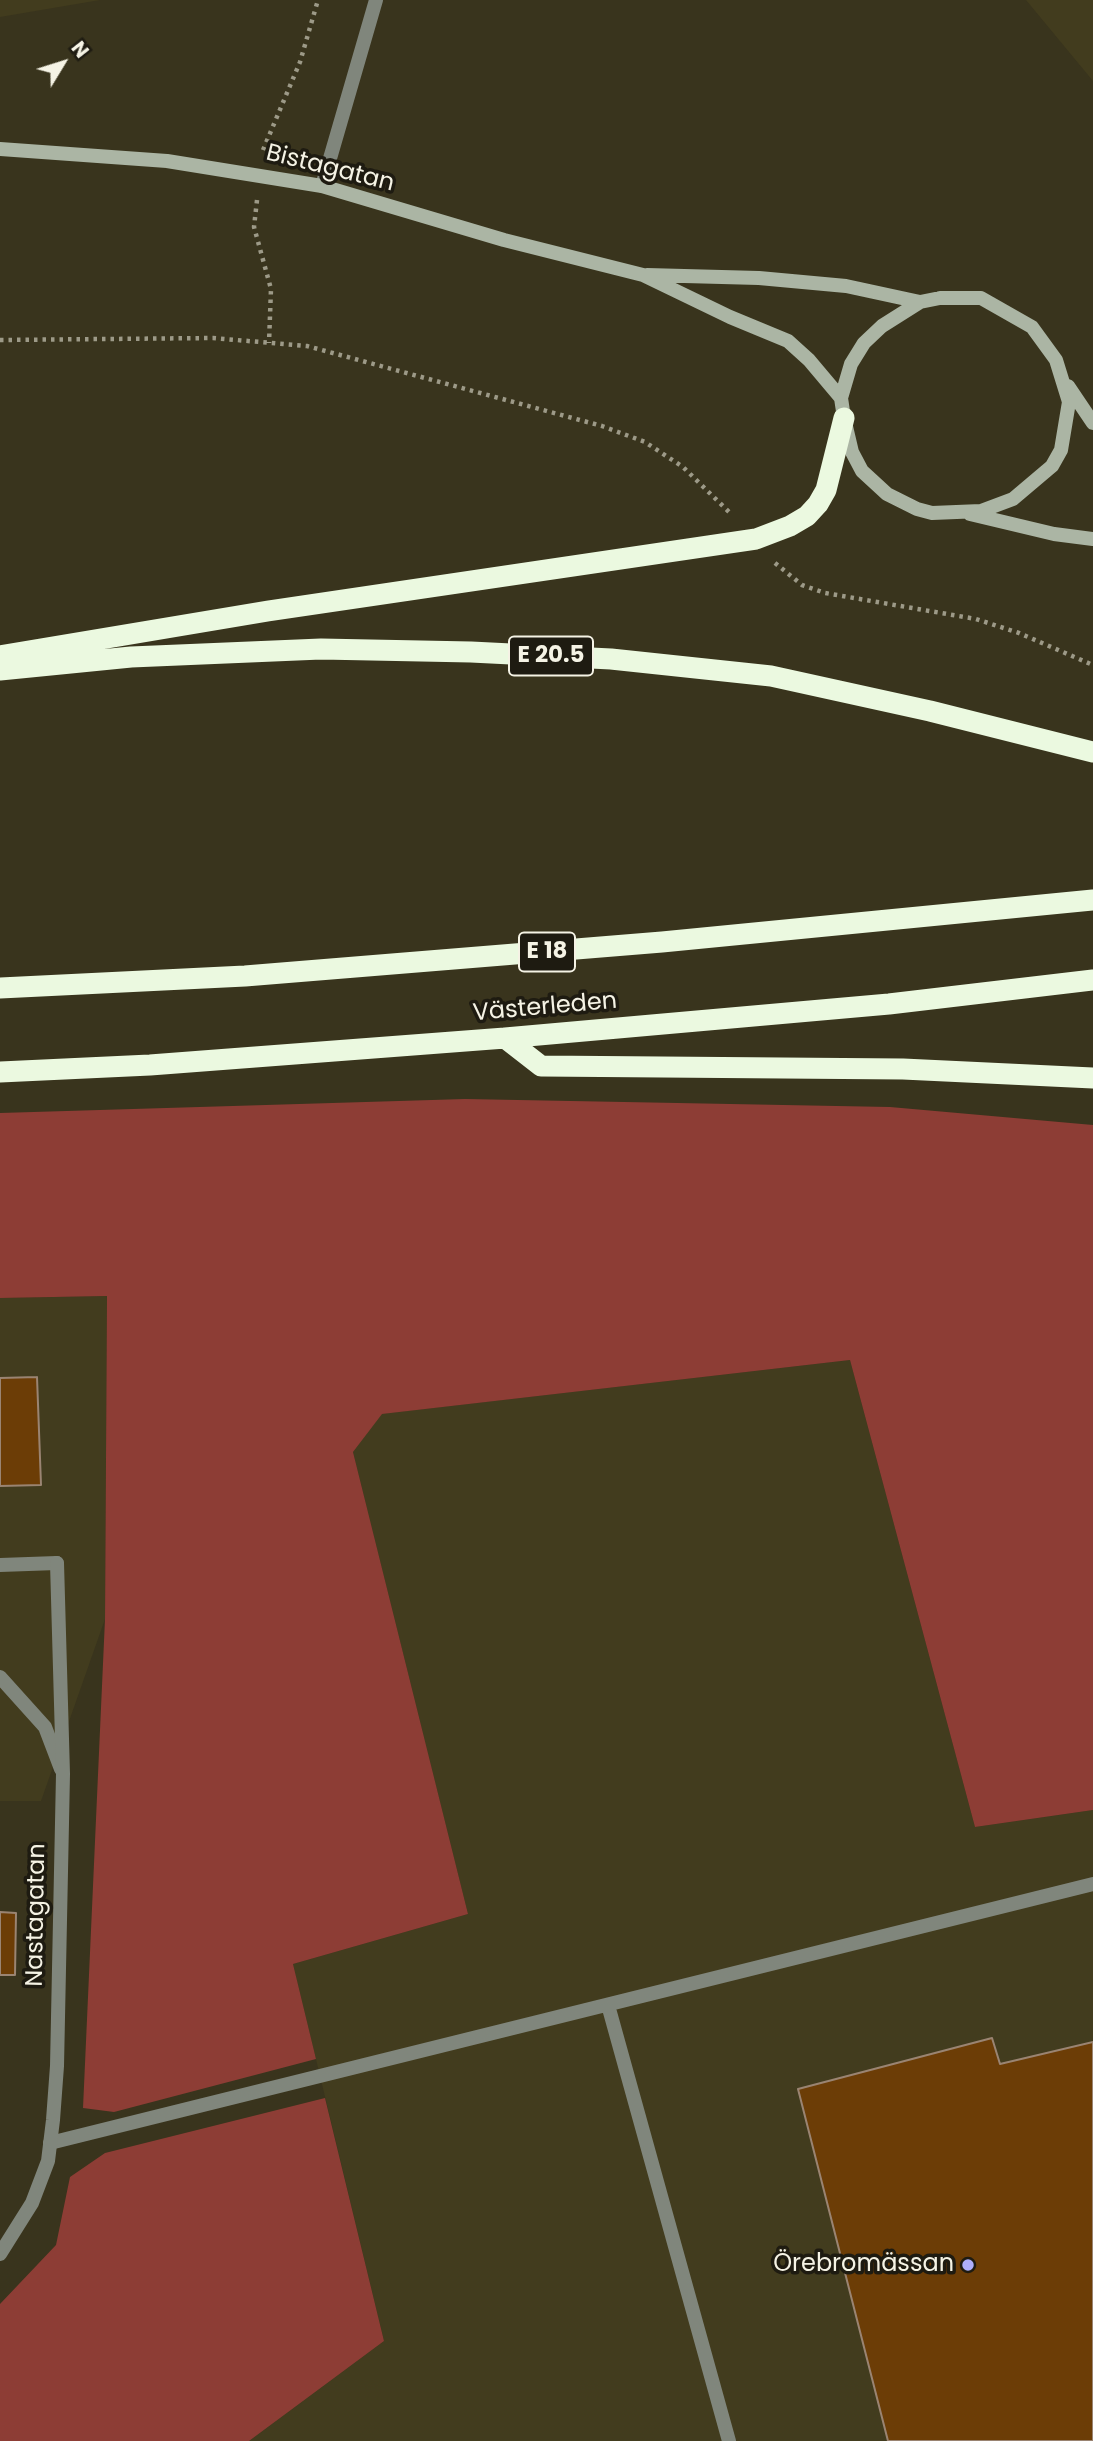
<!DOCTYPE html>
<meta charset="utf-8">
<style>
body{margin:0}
#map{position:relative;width:1093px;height:2441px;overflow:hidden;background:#39341d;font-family:Poppins,sans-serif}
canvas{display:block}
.north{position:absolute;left:28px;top:28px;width:70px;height:70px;-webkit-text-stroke:5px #1e1b11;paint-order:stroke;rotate:52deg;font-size:19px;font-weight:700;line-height:28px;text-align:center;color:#f5f3e5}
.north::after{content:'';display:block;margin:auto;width:24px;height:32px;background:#f5f3e5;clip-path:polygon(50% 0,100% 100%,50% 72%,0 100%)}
</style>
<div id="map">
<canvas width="1093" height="2441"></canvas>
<div class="north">N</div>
</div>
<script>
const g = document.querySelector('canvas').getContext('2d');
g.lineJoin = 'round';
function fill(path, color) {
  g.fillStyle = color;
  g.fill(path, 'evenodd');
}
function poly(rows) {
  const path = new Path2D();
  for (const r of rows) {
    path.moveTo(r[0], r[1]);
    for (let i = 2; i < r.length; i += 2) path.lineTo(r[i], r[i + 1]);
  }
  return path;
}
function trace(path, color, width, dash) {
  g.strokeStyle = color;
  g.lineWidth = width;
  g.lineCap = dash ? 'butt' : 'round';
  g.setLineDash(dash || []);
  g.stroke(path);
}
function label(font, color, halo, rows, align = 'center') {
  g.font = font + ' Poppins,sans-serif';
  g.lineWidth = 7;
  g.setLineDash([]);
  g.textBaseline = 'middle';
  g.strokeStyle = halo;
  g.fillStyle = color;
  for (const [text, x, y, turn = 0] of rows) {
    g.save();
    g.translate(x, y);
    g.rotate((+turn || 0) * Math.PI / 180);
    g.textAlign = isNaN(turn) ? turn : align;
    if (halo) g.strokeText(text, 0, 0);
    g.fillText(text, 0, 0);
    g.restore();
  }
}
const built = poly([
 [0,0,100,0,0,17],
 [1026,0,1093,0,1093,81],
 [107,1296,105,1619,41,1801,0,1801,0,1298],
 [850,1360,975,1827,1093,1810,1093,2441,249,2441,384,2341,293,1964,468,1914,353,1452,381,1414]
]);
const green = poly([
 [465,1099,890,1107,1093,1125,1093,1810,975,1827,850,1360,382,1414,353,1452,468,1914,293,1964,316,2059,114,2112,83,2108,105,1619,107,1296,0,1298,0,1113],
 [325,2098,384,2341,249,2441,0,2441,0,2304,56,2245,70,2177,105,2153]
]);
const building = poly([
 [37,1377,41,1485,0,1486,0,1378,37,1377],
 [0,1912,16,1913,15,1975,0,1975,0,1912],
 [992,2038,1000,2064,1093,2042,1093,2441,888,2441,798,2089,992,2038]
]);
const path = poly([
 [263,150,300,62,318,0],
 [257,200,254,227,271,289,269,343],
 [0,340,213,338,307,346,602,426,645,442,683,467,729,512],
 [775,563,802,585,825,593,976,619,1019,633,1093,665]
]);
const lane = poly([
 [0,1565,57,1563],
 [0,1677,45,1727,61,1769],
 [608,2005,729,2441],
 [50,2143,1093,1884]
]);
const street = poly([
 [322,186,376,0],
 [0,2254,32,2203,48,2161,53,2120,57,2066,63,1774,57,1563]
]);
const secondary = poly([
 [0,149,167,161,322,186,504,240,643,275,730,317,788,341,809,360,841,398],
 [647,275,759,278,846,286,920,302],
 [940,298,981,298,1032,327,1056,360,1069,402,1061,450,1052,466,1013,499,981,511,932,513,917,509,887,494,862,471,852,452,844,418,841,398,851,364,864,343,882,326,920,302,940,298],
 [1068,386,1093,423],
 [970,514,1054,534,1093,539]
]);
const highway = poly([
 [0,656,268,611,756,539,790,526,807,516,818,504,826,490,844,418],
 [0,670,131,657,321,649,471,652,611,659,771,676,930,711,1093,752],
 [0,988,245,976,662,942,1093,900],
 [505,1038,541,1066,903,1069,1093,1078],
 [0,1072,150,1065,505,1038,889,1004,1093,980]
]);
const markers = [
 [968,2265,7,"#aeaefb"]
];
const shields = [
 [551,656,84],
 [547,952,56]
];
const shieldNames = [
 ["E 20.5",551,656],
 ["E 18",547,952]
];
const streetNames = [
 ["Bistagatan",330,169,14],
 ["Västerleden",545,1008,-5],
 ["Nastagatan",37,1915,-89]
];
const poiNames = [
 ["Örebromässan",954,2265]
];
fill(built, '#423c1e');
fill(green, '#8d3d35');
fill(building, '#6c3d06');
trace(building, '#9a8472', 2);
trace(path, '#9d9a88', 4.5, [3.5, 5]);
trace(lane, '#80867c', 14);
trace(street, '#80867c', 14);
trace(secondary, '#abb5a4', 14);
trace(highway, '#ebf9e0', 21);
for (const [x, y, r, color] of markers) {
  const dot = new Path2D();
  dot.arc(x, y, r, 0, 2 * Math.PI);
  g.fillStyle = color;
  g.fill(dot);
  trace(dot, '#1e1b11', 2.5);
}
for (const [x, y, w] of shields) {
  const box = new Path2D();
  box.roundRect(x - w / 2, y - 19.5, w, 39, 5);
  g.fillStyle = '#1e1b11';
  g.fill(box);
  trace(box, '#f5f3e5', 2);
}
label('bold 23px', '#f5f3e5', null, shieldNames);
label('24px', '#f5f3e5', '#1e1b11', streetNames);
label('24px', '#f5f3e5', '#1e1b11', poiNames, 'right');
</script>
